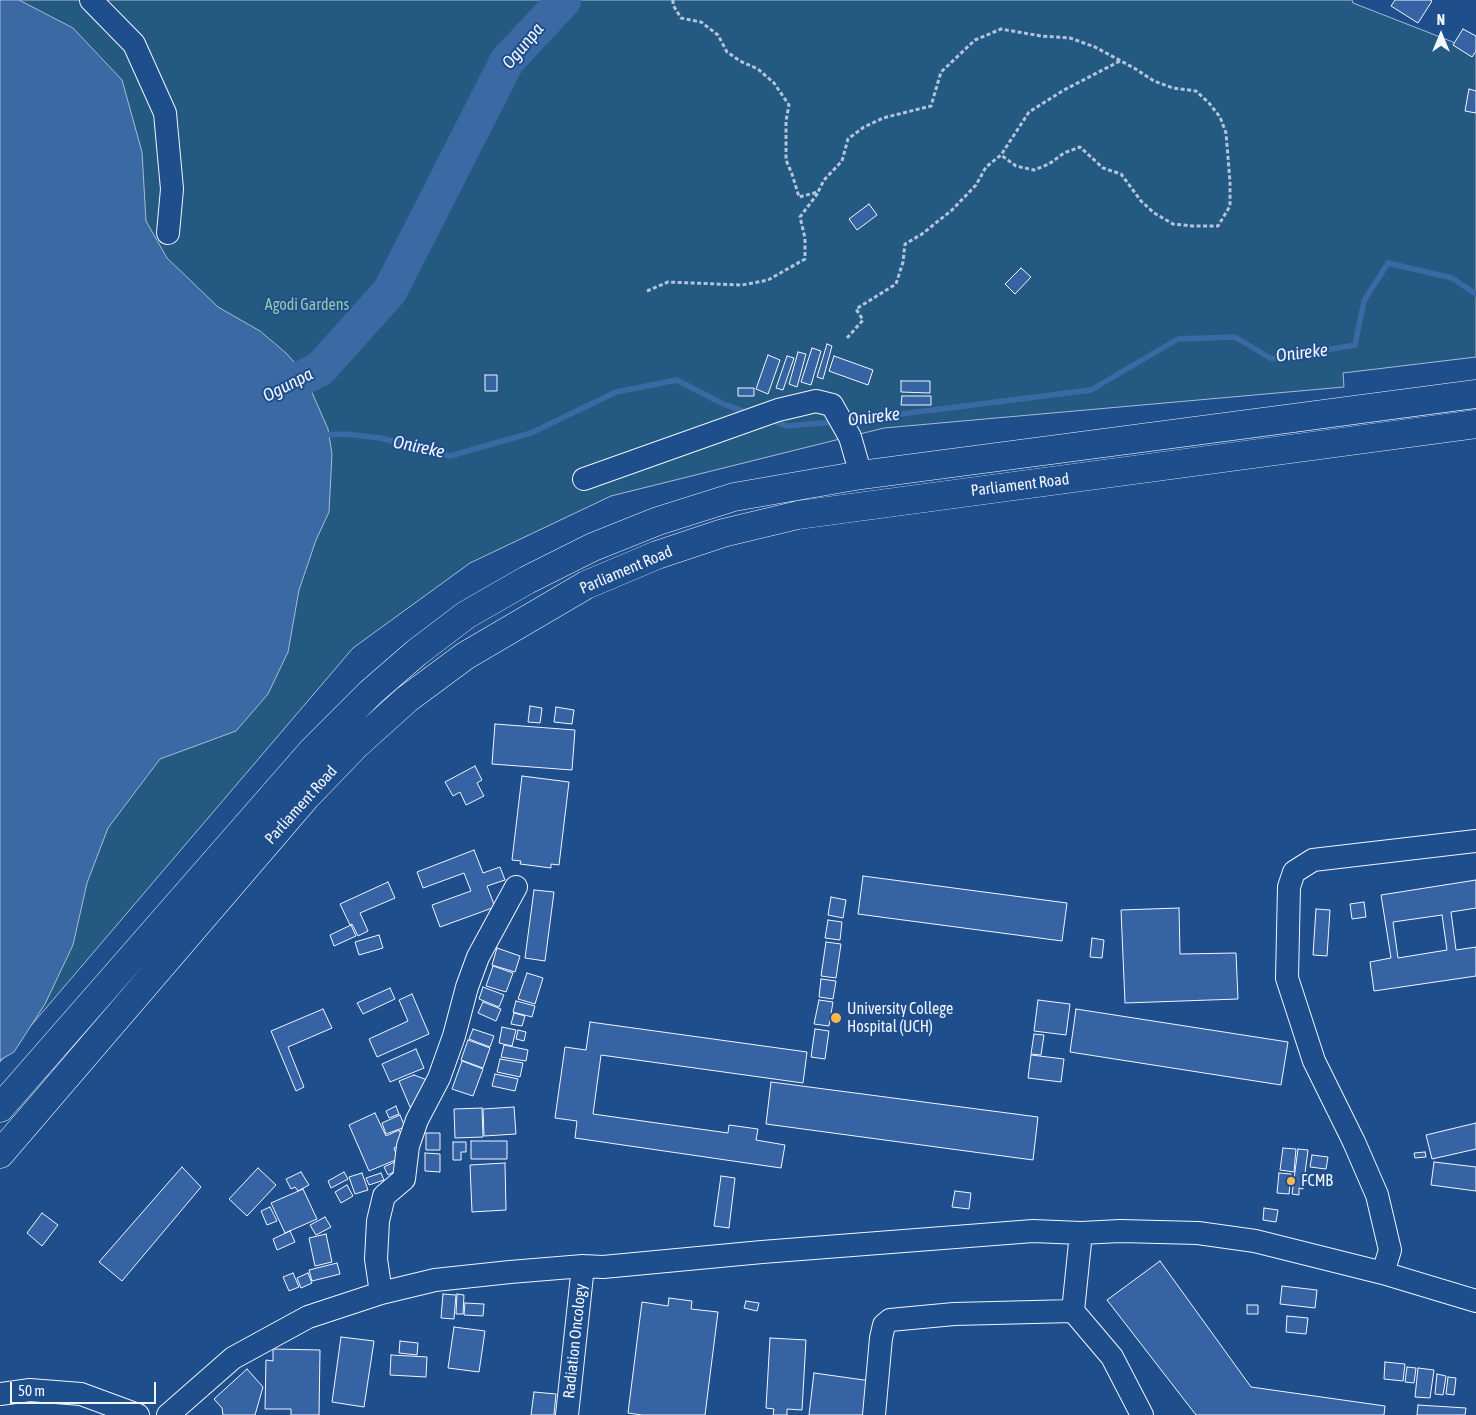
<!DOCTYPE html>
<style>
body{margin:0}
#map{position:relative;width:1476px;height:1415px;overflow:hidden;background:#1f4e8c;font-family:"Asap Condensed",sans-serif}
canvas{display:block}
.north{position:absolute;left:1416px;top:10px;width:50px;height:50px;-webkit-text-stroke:4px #1f4e8c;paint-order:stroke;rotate:0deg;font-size:14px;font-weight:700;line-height:20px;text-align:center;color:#f2f6ff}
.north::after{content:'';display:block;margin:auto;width:18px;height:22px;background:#f2f6ff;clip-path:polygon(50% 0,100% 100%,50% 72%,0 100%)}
.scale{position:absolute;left:10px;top:1382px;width:146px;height:22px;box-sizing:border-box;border:2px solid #f2f6ff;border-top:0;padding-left:6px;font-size:15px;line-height:18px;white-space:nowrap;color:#f2f6ff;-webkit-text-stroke:4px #1f4e8c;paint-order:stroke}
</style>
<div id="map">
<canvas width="1476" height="1415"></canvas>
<div class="north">N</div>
<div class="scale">50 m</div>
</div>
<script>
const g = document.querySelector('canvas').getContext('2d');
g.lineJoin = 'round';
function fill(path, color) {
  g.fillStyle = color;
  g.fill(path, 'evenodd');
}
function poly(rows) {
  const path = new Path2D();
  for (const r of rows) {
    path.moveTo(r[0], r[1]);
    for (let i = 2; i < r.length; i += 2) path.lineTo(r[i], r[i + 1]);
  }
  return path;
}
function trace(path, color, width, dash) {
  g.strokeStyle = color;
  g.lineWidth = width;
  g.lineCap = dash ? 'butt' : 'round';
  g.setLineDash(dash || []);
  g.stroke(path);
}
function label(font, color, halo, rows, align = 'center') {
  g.font = font + ' "Asap Condensed",sans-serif';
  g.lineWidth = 4;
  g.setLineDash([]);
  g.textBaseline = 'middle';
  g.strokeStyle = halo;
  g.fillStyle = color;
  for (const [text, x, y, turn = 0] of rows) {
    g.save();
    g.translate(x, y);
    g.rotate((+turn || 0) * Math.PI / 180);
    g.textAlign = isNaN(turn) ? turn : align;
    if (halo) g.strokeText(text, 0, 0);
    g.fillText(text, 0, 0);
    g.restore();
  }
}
const green = poly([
 [0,0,1352,0,1353,3,1476,51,1476,357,1343,373,1344,387,884,428,611,496,470,563,353,648,0,1062,0,0]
]);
const water = poly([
 [0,0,19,0,73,28,122,80,142,152,146,221,167,258,218,307,260,331,286,353,303,372,328,429,332,454,329,512,316,540,299,590,288,652,268,694,236,731,160,759,108,828,87,883,73,945,45,1004,14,1052,0,1060,0,0]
]);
const stream = poly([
 [770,420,787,426,834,422],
 [846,421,1091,390,1178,339,1235,337,1272,359,1355,345,1364,301,1388,263,1452,278,1476,294],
 [322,435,345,434,380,438,450,456,531,433,616,392,677,380,723,404,749,413]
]);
const river = poly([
 [262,398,320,369,390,291,507,61,564,0]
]);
const building = poly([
 [1395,0,1430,0,1432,1,1418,23,1391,6,1395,0],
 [1463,29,1476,36,1476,51,1472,57,1453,45,1463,29],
 [1469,89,1476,91,1476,113,1465,111,1469,89],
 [869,204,877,215,857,230,849,219,869,204],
 [1021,268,1031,277,1015,294,1005,284,1021,268],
 [827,344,832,346,823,379,817,377,827,344],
 [812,348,821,351,811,385,801,382,812,348],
 [798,352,806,354,797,387,789,384,798,352],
 [768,355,780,360,768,394,756,389,768,355],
 [787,356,794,358,783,390,776,388,787,356],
 [834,356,873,370,868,385,829,371,834,356],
 [485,375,497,375,497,391,485,391,485,375],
 [901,381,930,381,930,393,901,392,901,381],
 [738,388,754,388,754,396,738,396,738,388],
 [902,396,931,396,931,405,901,405,902,396],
 [530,706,542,708,540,723,528,722,530,706],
 [556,707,574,710,572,724,554,722,556,707],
 [495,724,575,730,572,770,492,764,495,724],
 [475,766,482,780,477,783,484,796,466,805,460,792,453,796,445,782,475,766],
 [522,776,569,782,559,865,551,864,551,868,520,864,521,861,512,860,522,776],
 [474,850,483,873,500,867,505,880,487,886,495,907,440,927,432,905,471,891,464,873,423,888,417,872,474,850],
 [863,876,1067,903,1062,941,858,914,863,876],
 [1476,880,1476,908,1451,912,1456,950,1476,947,1476,976,1374,991,1370,962,1391,958,1381,895,1476,880],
 [1442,915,1447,950,1398,958,1393,922,1442,915],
 [388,882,395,898,360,913,368,931,358,936,352,924,350,925,340,904,388,882],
 [534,890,554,892,545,961,525,958,534,890],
 [831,897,846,900,843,918,828,915,831,897],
 [1364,902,1366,917,1352,919,1350,904,1364,902],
 [1179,908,1180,954,1236,953,1238,999,1125,1003,1121,910,1179,908],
 [1316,909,1330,910,1327,956,1313,955,1316,909],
 [828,920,842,922,840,940,825,938,828,920],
 [351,925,356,936,334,946,330,935,351,925],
 [379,935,383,948,359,955,355,942,379,935],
 [1092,938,1104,940,1102,958,1090,957,1092,938],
 [826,942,841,944,836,978,821,976,826,942],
 [497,948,520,956,515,972,492,965,497,948],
 [493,966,513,973,506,992,486,986,493,966],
 [527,973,543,978,535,1004,518,999,527,973],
 [821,979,836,981,833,999,819,997,821,979],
 [483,987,504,995,499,1007,479,999,483,987],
 [390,988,395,999,363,1014,357,1003,390,988],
 [412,994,429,1034,377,1057,369,1039,408,1021,399,1000,412,994],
 [819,1000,833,1002,829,1026,814,1024,819,1000],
 [1038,1000,1070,1004,1066,1035,1034,1031,1038,1000],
 [516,1001,535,1006,532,1017,513,1012,516,1001],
 [483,1002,501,1009,496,1021,478,1013,483,1002],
 [323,1009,332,1028,288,1047,304,1087,296,1091,271,1031,323,1009],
 [1076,1009,1288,1042,1281,1085,1070,1052,1076,1009],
 [514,1013,525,1016,522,1026,511,1024,514,1013],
 [590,1022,807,1052,803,1083,601,1055,593,1114,728,1133,729,1125,758,1129,756,1140,785,1145,781,1168,575,1138,577,1121,555,1118,565,1047,586,1050,590,1022],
 [502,1027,516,1030,512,1046,499,1043,502,1027],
 [473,1029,494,1036,490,1047,469,1039,473,1029],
 [815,1029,829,1031,825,1059,811,1057,815,1029],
 [518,1030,526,1032,524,1041,516,1039,518,1030],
 [1034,1034,1044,1035,1041,1055,1031,1054,1034,1034],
 [468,1040,490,1048,483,1068,461,1060,468,1040],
 [504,1045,528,1050,526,1061,501,1057,504,1045],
 [416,1049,424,1068,390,1082,382,1064,416,1049],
 [1031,1055,1064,1059,1061,1082,1028,1078,1031,1055],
 [500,1059,523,1063,520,1077,497,1072,500,1059],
 [462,1061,483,1069,473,1096,452,1089,462,1061],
 [495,1074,518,1079,515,1091,492,1086,495,1074],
 [414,1075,430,1081,425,1100,410,1107,399,1081,414,1075],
 [771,1082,1038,1117,1033,1160,766,1124,771,1082],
 [396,1106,399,1114,389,1118,386,1111,396,1106],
 [514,1107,516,1134,484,1136,483,1109,514,1107],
 [482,1108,483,1137,455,1138,454,1109,482,1108],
 [375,1113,386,1136,399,1130,405,1143,394,1148,398,1159,369,1171,349,1125,375,1113],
 [400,1115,405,1127,386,1134,382,1123,400,1115],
 [1476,1123,1476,1149,1432,1159,1426,1135,1476,1123],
 [426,1133,440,1133,440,1150,426,1150,426,1133],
 [471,1141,507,1141,507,1159,471,1159,471,1141],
 [453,1142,466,1142,466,1152,461,1152,461,1160,453,1160,453,1142],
 [1283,1148,1296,1149,1294,1172,1280,1170,1283,1148],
 [1298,1149,1308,1150,1303,1189,1299,1188,1299,1195,1292,1194,1298,1149],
 [1425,1152,1426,1157,1415,1158,1414,1153,1425,1152],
 [425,1153,440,1154,440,1172,425,1171,425,1153],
 [1312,1155,1328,1157,1326,1169,1310,1167,1312,1155],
 [399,1160,403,1167,388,1175,384,1167,399,1160],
 [1434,1162,1476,1167,1476,1191,1431,1185,1434,1162],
 [505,1163,506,1210,472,1212,470,1165,505,1163],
 [182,1167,201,1187,122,1281,99,1262,182,1167],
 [258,1168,276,1185,247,1216,229,1199,258,1168],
 [301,1172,309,1185,298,1191,295,1187,291,1189,286,1179,301,1172],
 [344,1172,348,1179,331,1188,328,1181,344,1172],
 [362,1173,368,1190,355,1194,349,1177,362,1173],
 [381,1173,384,1180,369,1185,366,1178,381,1173],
 [1279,1173,1291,1174,1289,1194,1277,1193,1279,1173],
 [721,1176,735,1178,729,1228,714,1226,721,1176],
 [347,1185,353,1196,341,1203,335,1192,347,1185],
 [303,1189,317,1219,285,1233,271,1203,303,1189],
 [955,1191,971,1193,969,1209,952,1207,955,1191],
 [270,1207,277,1221,267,1225,261,1211,270,1207],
 [1264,1208,1278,1210,1276,1222,1263,1220,1264,1208],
 [42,1213,58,1225,42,1246,27,1233,42,1213],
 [325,1217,331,1227,316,1235,310,1225,325,1217],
 [290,1231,295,1242,277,1250,273,1239,290,1231],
 [326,1234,332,1262,315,1266,309,1238,326,1234],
 [1160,1261,1251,1387,1385,1406,1384,1415,1196,1415,1107,1300,1160,1261],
 [337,1263,340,1274,312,1281,309,1270,337,1263],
 [293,1273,299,1287,289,1291,283,1277,293,1273],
 [308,1273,312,1283,301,1288,297,1278,308,1273],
 [1282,1286,1317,1290,1315,1308,1280,1304,1282,1286],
 [443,1294,456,1295,454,1319,441,1318,443,1294],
 [457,1294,464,1295,463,1314,456,1314,457,1294],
 [669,1298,692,1301,691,1309,718,1312,705,1415,642,1415,628,1413,642,1302,668,1306,669,1298],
 [746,1301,759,1303,757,1311,744,1308,746,1301],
 [465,1303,484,1304,483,1316,464,1315,465,1303],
 [1247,1305,1258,1305,1258,1314,1247,1314,1247,1305],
 [1287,1316,1308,1318,1306,1334,1286,1332,1287,1316],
 [454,1327,485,1331,479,1372,448,1368,454,1327],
 [341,1337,374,1341,364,1407,332,1402,341,1337],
 [770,1338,806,1340,802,1410,787,1409,787,1415,773,1415,774,1409,766,1408,770,1338],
 [400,1341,418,1343,417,1355,399,1353,400,1341],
 [273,1349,320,1350,319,1415,291,1415,291,1409,265,1409,266,1360,273,1361,273,1349],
 [391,1355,427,1357,426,1377,390,1375,391,1355],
 [1385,1362,1405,1364,1403,1381,1384,1379,1385,1362],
 [1407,1367,1416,1368,1414,1383,1405,1382,1407,1367],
 [1418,1368,1434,1370,1430,1398,1415,1397,1418,1368],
 [247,1369,263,1387,255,1415,223,1415,222,1408,214,1399,247,1369],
 [814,1373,871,1381,867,1415,809,1415,814,1373],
 [1437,1374,1446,1376,1443,1395,1435,1394,1437,1374],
 [1448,1377,1456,1378,1454,1395,1446,1394,1448,1377],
 [534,1392,556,1394,554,1415,531,1415,534,1392],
 [1418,1405,1466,1408,1465,1415,1417,1415,1418,1405]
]);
const path = poly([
 [673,0,673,5,681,18,701,22,718,35,727,52,740,61,758,69,774,83,789,105,786,121,786,160,792,174,799,197,818,192,824,180,842,161,848,139,864,127,883,118,931,106,941,72,975,40,1001,29,1041,36,1070,38,1095,47,1134,68,1154,81,1173,88,1196,91,1209,103,1220,117,1226,133,1230,182,1230,206,1218,226,1192,226,1173,224,1154,213,1141,201,1121,174,1103,168,1080,147,1064,153,1049,164,1034,170,1016,166,1001,155],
 [647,291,668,282,742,285,768,280,805,259,805,238,800,217,818,193],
 [847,338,863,320,856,309,896,284,903,262,905,244,922,234,952,210,976,185,986,167,1001,155,1029,112,1064,90,1120,61]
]);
const minor = poly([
 [91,0,134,44,165,113,172,189,168,233],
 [584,479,778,410,816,401,832,405,850,437,861,475],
 [1081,1233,1073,1311,1112,1357,1142,1415],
 [1383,1273,1390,1250,1377,1195,1354,1142,1314,1061,1287,978,1289,887,1294,872,1313,860,1476,841],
 [381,1293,376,1259,378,1221,384,1196,404,1179,408,1146,417,1120,439,1078,454,1036,467,987,478,957,516,887],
 [0,1394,30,1390,81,1394,138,1415],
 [168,1415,233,1358,308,1317,381,1293,435,1280,510,1272,583,1266,603,1267,762,1252,1033,1231,1081,1233,1120,1231,1198,1233,1255,1241,1383,1273,1476,1301],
 [567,1415,583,1266],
 [874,1415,881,1338,884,1325,890,1320,954,1314,1073,1311]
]);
const major = poly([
 [0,1108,312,751,370,693,416,653,466,615,527,580,593,547,658,521,734,497,861,475,1476,394],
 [0,1154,306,797,356,745,407,699,465,656,586,585,657,555,723,533,798,515,1476,424]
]);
const markers = [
 [836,1018,6,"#ffb74d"],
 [1291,1181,5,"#ffb74d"]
];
const parkNames = [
 ["Agodi Gardens",307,305]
];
const streetNames = [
 ["Parliament Road",1020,485,-7],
 ["Parliament Road",626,570,-23],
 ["Parliament Road",301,805,-48],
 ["Radiation Oncology",575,1341,-84]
];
const poiNames = [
 ["University College",847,1009],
 ["Hospital (UCH)",847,1027],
 ["FCMB",1301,1181]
];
const waterNames = [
 ["Ogunpa",523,46,-50],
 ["Onireke",1302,353,-7],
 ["Ogunpa",288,385,-27],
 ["Onireke",874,417,-7],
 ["Onireke",419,447,12]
];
fill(green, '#245a82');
trace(green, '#a8bbd7', 1);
fill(water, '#3b69a3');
trace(water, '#a8bbd7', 1);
trace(stream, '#3b69a3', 5.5);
trace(river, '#3b69a3', 35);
fill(building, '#3563a3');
trace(building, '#f2f6ff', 1);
trace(minor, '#f2f6ff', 24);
trace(major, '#f2f6ff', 29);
trace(path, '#b3c4dc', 3, [4, 2.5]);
trace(minor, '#1f4e8c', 22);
trace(major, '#1f4e8c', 28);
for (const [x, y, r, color] of markers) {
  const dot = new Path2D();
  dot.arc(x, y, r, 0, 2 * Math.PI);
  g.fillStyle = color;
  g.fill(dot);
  trace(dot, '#1f4e8c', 2);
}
label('16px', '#97c8a6', '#1f4e8c', parkNames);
label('16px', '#f2f6ff', '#1f4e8c', streetNames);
label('16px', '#f2f6ff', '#1f4e8c', poiNames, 'left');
label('italic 18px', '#f2f6ff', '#1f4e8c', waterNames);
</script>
